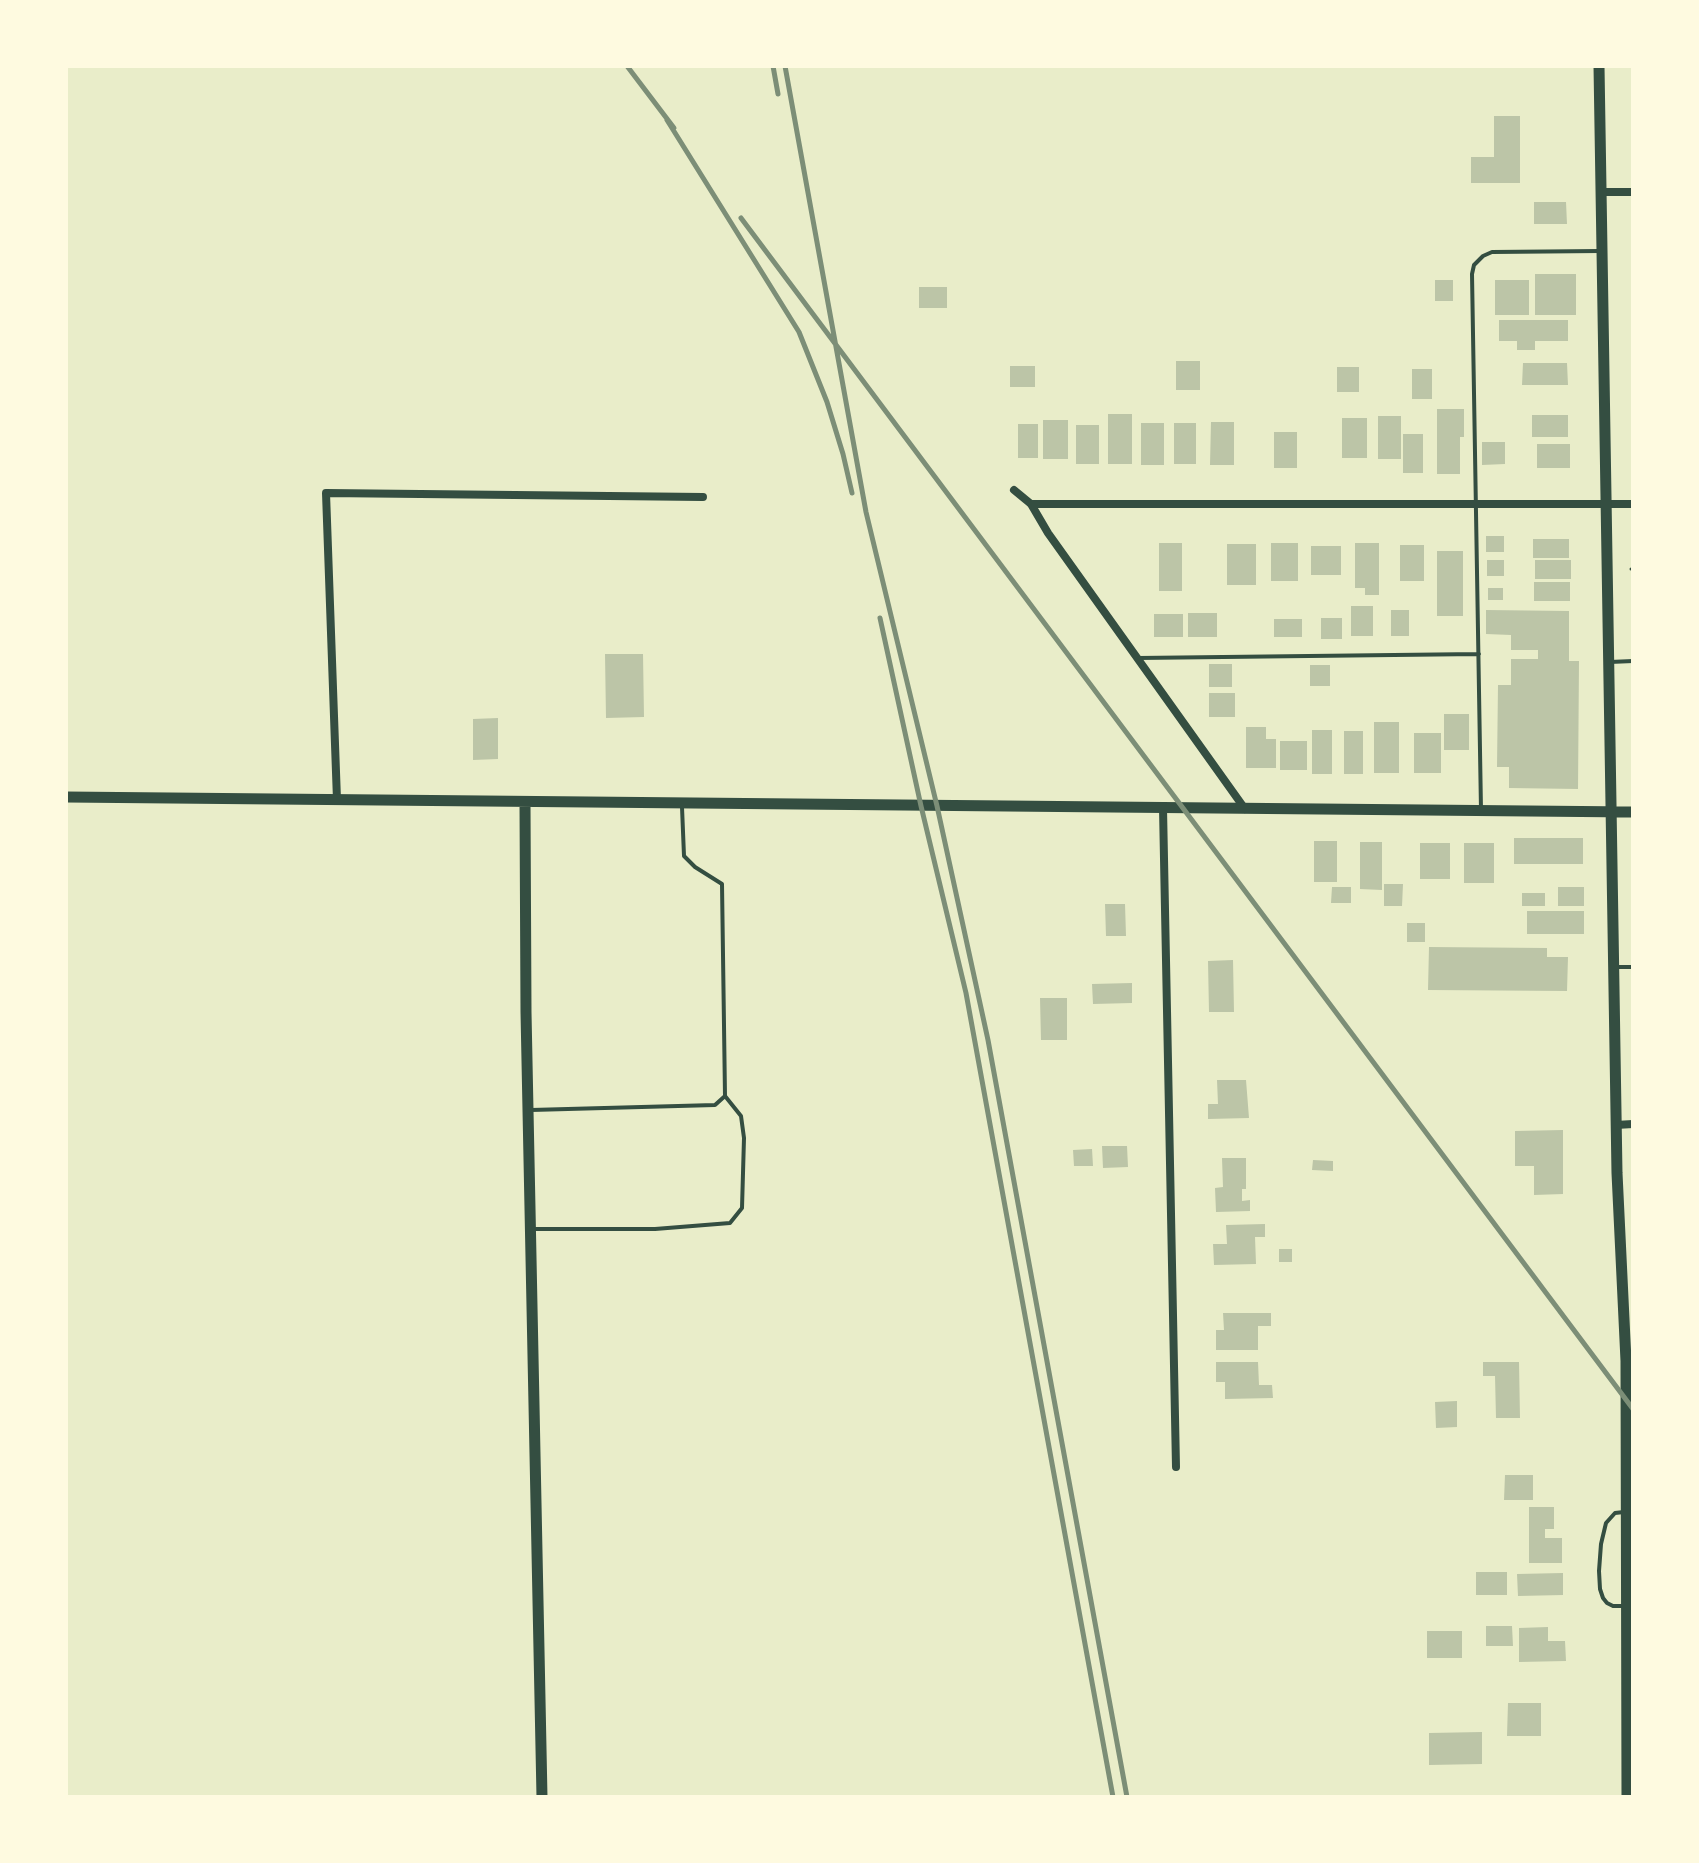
<!DOCTYPE html>
<style>
body{margin:0}
#map{position:relative;width:1699px;height:1863px;overflow:hidden;background:#e9edc9;font-family:"PT Serif",serif}
canvas{display:block}
.frame{position:absolute;inset:0;border:68px solid #fefae0;pointer-events:none}
</style>
<div id="map">
<canvas width="1699" height="1863"></canvas>
<div class="frame"></div>
</div>
<script>
const g = document.querySelector('canvas').getContext('2d');
g.lineJoin = 'round';
function fill(path, color) {
  g.fillStyle = color;
  g.fill(path, 'evenodd');
}
function poly(rows) {
  const path = new Path2D();
  for (const r of rows) {
    path.moveTo(r[0], r[1]);
    for (let i = 2; i < r.length; i += 2) path.lineTo(r[i], r[i + 1]);
  }
  return path;
}
function trace(path, color, width, dash) {
  g.strokeStyle = color;
  g.lineWidth = width;
  g.lineCap = dash ? 'butt' : 'round';
  g.setLineDash(dash || []);
  g.stroke(path);
}
const building = poly([
 [1494,116,1520,116,1520,183,1471,183,1471,157,1494,157],
 [1534,202,1566,202,1567,224,1534,224],
 [1535,274,1576,274,1576,315,1535,315],
 [1435,280,1453,280,1453,301,1435,301],
 [1495,280,1529,280,1529,315,1495,315],
 [919,287,947,287,947,308,919,308],
 [1499,320,1568,320,1568,341,1535,341,1535,350,1517,350,1517,341,1499,341],
 [1176,361,1200,361,1200,390,1176,390],
 [1523,363,1567,363,1568,385,1522,385],
 [1010,366,1035,366,1035,387,1010,387],
 [1337,367,1359,367,1359,392,1337,392],
 [1412,369,1432,369,1432,399,1412,399],
 [1437,409,1464,409,1464,437,1460,437,1460,474,1437,474],
 [1108,414,1132,414,1132,464,1108,464],
 [1532,415,1568,415,1568,437,1532,437],
 [1378,416,1401,416,1401,459,1378,459],
 [1342,418,1367,418,1367,458,1342,458],
 [1043,420,1068,420,1068,459,1043,459],
 [1211,422,1234,422,1234,465,1210,465],
 [1141,423,1164,423,1164,465,1141,465],
 [1174,423,1196,423,1196,464,1174,464],
 [1018,424,1038,424,1038,458,1018,458],
 [1076,425,1099,425,1099,464,1076,464],
 [1274,432,1297,432,1297,468,1274,468],
 [1403,434,1423,434,1423,473,1403,473],
 [1482,442,1505,442,1505,464,1482,465],
 [1537,444,1570,444,1570,468,1537,468],
 [1486,536,1504,536,1504,552,1486,552],
 [1533,539,1569,539,1569,558,1533,558],
 [1159,543,1182,543,1182,591,1159,591],
 [1271,543,1298,543,1298,581,1271,581],
 [1355,543,1379,543,1379,595,1365,595,1365,588,1355,588],
 [1227,544,1256,544,1256,585,1227,585],
 [1400,545,1424,545,1424,581,1400,581],
 [1311,546,1341,546,1341,575,1311,575],
 [1437,551,1463,551,1463,616,1437,616],
 [1487,560,1504,560,1504,576,1487,576],
 [1535,560,1571,560,1571,579,1535,579],
 [1534,582,1570,582,1570,601,1534,601],
 [1488,588,1503,588,1503,600,1488,600],
 [1351,606,1373,606,1373,636,1351,636],
 [1391,610,1409,610,1409,636,1391,636],
 [1486,610,1569,611,1569,661,1579,661,1578,789,1509,788,1509,767,1497,767,1498,685,1511,685,1511,659,1538,659,1538,650,1511,650,1511,635,1486,634],
 [1188,613,1217,613,1217,637,1188,637],
 [1154,614,1183,614,1183,637,1154,637],
 [1321,618,1342,618,1342,639,1321,639],
 [1274,619,1302,619,1302,637,1274,637],
 [605,654,643,654,644,717,606,718],
 [1209,664,1232,664,1232,687,1209,687],
 [1310,665,1330,665,1330,686,1310,686],
 [1209,693,1235,693,1235,717,1209,717],
 [1444,714,1469,714,1469,750,1444,750],
 [498,718,498,759,473,760,473,719],
 [1374,722,1399,722,1399,773,1374,773],
 [1246,727,1266,727,1266,739,1276,739,1276,768,1246,768],
 [1312,730,1332,730,1332,774,1312,774],
 [1344,731,1363,731,1363,774,1344,774],
 [1414,733,1441,733,1441,773,1414,773],
 [1280,741,1307,741,1307,770,1280,770],
 [1514,838,1583,838,1583,864,1514,864],
 [1314,841,1337,841,1337,882,1314,882],
 [1360,842,1382,842,1382,890,1360,889],
 [1420,843,1450,843,1450,879,1420,879],
 [1464,843,1494,843,1494,883,1464,883],
 [1384,884,1403,884,1402,906,1384,906],
 [1332,887,1351,887,1351,903,1331,903],
 [1558,887,1584,887,1584,906,1558,906],
 [1522,893,1545,893,1545,906,1522,906],
 [1105,904,1125,904,1126,936,1106,936],
 [1527,911,1584,911,1584,934,1527,934],
 [1407,923,1425,923,1425,942,1407,942],
 [1429,947,1547,948,1547,957,1568,957,1567,991,1428,990],
 [1233,960,1234,1012,1209,1012,1208,961],
 [1132,983,1132,1003,1093,1004,1092,984],
 [1040,998,1067,998,1067,1040,1041,1040],
 [1217,1080,1246,1080,1249,1118,1208,1119,1208,1104,1218,1104],
 [1563,1130,1563,1194,1534,1195,1534,1166,1515,1166,1515,1131],
 [1102,1146,1127,1146,1128,1167,1103,1168],
 [1092,1149,1093,1166,1074,1166,1073,1150],
 [1222,1158,1246,1158,1246,1189,1242,1189,1242,1201,1250,1200,1250,1211,1216,1212,1215,1188,1223,1187],
 [1313,1160,1333,1161,1333,1171,1312,1170],
 [1265,1224,1265,1237,1255,1237,1256,1264,1214,1265,1213,1244,1227,1244,1226,1225],
 [1279,1249,1292,1249,1292,1262,1279,1262],
 [1223,1313,1271,1313,1271,1326,1258,1326,1258,1350,1216,1350,1216,1330,1224,1330],
 [1216,1362,1258,1362,1259,1385,1272,1385,1273,1398,1225,1399,1225,1382,1216,1382],
 [1483,1362,1519,1362,1520,1418,1496,1418,1495,1376,1483,1376],
 [1457,1401,1457,1427,1436,1428,1435,1402],
 [1505,1475,1533,1475,1533,1500,1504,1500],
 [1529,1507,1554,1507,1554,1529,1545,1529,1545,1538,1562,1538,1562,1563,1529,1563],
 [1476,1572,1507,1572,1507,1595,1476,1595],
 [1563,1573,1563,1595,1518,1596,1517,1574],
 [1486,1626,1512,1626,1513,1646,1486,1646],
 [1548,1627,1548,1641,1565,1641,1566,1661,1519,1662,1519,1628],
 [1427,1631,1462,1631,1462,1658,1427,1658],
 [1508,1703,1541,1703,1541,1736,1507,1736],
 [1482,1732,1482,1764,1429,1765,1429,1733]
]);
const path = poly([
 [1631,569,1633,569]
]);
const service = poly([
 [1138,658,1479,654],
 [1610,662,1633,661],
 [1481,810,1472,274,1474,265,1483,256,1492,252,1600,251],
 [1615,967,1633,967],
 [531,1110,715,1105,725,1096,722,884,695,867,684,856,682,807],
 [533,1229,655,1229,730,1223,742,1208,744,1138,741,1116,725,1096],
 [1624,1606,1613,1606,1607,1603,1603,1598,1600,1589,1599,1571,1601,1544,1606,1523,1615,1513,1624,1512]
]);
const minor = poly([
 [1601,192,1633,192],
 [1014,490,1031,504,1048,533,1245,809],
 [1031,504,1633,504],
 [337,800,326,493,703,497],
 [1163,808,1176,1467],
 [1616,1125,1633,1124]
]);
const tertiary = poly([
 [1599,66,1617,1173,1626,1361,1627,1797],
 [66,797,1633,812],
 [525,803,526,1012,542,1797]
]);
const rail = poly([
 [627,66,674,128],
 [773,66,778,94],
 [785,66,866,512,937,806,988,1040,1127,1797],
 [667,120,799,332,827,402,843,454,852,493],
 [741,218,1633,1409],
 [880,618,921,806,966,993,1113,1797]
]);
fill(building, '#bcc5a7');
trace(path, '#344e41', 3);
trace(service, '#344e41', 4);
trace(minor, '#344e41', 8);
trace(tertiary, '#344e41', 11);
trace(rail, '#7c8e77', 5);
</script>
